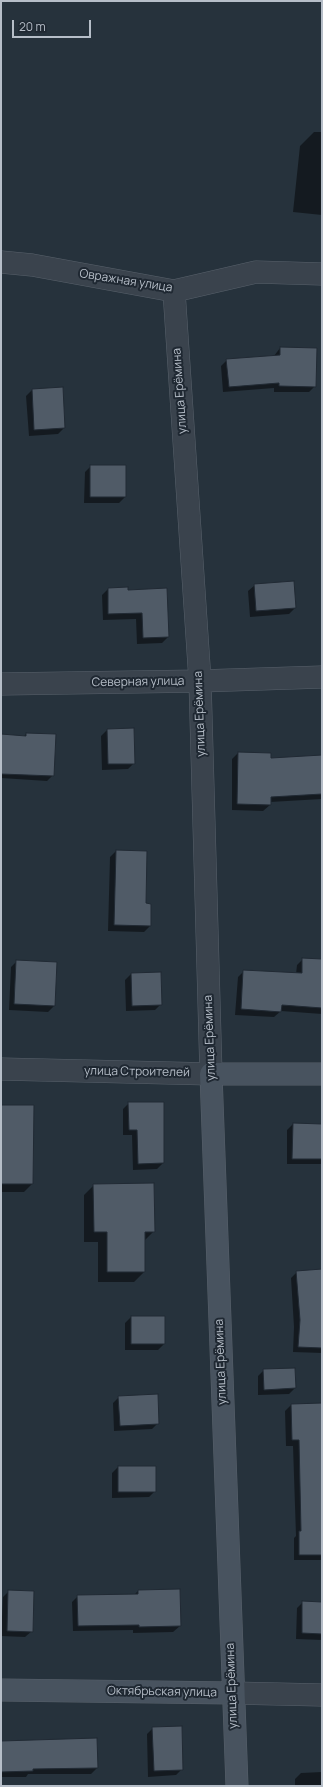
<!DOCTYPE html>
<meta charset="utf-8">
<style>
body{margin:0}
#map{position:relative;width:323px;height:1787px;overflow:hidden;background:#26323c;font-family:Manrope,sans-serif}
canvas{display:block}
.frame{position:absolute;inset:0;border:2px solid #b6bec8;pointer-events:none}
.scale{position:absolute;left:12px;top:20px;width:79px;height:18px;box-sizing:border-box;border:2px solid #b6bec8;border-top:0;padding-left:5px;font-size:12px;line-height:14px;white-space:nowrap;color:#b6bec8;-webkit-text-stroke:3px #1f2832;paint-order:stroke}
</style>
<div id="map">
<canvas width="323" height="1787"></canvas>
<div class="frame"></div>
<div class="scale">20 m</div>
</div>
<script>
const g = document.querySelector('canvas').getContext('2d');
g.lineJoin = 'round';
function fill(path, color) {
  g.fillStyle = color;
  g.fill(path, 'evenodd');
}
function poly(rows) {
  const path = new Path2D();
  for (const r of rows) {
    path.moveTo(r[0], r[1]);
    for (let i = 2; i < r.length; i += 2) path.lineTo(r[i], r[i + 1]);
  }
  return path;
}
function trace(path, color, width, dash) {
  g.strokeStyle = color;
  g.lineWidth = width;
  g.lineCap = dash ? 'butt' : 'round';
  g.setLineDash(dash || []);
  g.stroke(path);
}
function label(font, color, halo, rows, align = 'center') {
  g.font = font + ' Manrope,sans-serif';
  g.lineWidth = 4;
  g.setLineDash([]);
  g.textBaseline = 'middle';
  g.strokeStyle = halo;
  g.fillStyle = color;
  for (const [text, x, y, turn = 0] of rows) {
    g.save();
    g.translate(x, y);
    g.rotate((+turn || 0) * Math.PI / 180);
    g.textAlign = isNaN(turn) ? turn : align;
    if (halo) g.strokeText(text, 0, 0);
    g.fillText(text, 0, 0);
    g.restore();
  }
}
const shadow = poly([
 [314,132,322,132,322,215,293,212,300,146],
 [280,348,315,386,309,392,274,392,274,388,223,392,221,366,227,360,274,356],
 [62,388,64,428,58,434,29,436,26,396,32,390],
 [91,466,125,466,125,497,119,503,84,503,85,472],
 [255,585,295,608,289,614,250,617,248,591],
 [108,589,128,591,168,637,162,643,137,644,136,619,103,620,102,595],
 [107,730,134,763,128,769,102,770,101,736],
 [26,734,53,775,47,781,1,778,1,735,23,737],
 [238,753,270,759,322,756,322,799,270,802,270,805,263,811,232,810,232,759],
 [116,851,145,904,150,926,144,932,108,931,110,857],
 [303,959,322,960,322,1014,281,1011,274,1017,235,1015,238,977,244,971,296,974,297,965],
 [17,961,54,1006,48,1012,9,1010,11,967],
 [160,973,161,1004,155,1010,126,1011,125,980,131,974],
 [129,1103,163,1163,157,1169,133,1170,132,1135,123,1135,123,1109],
 [1,1106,32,1184,24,1192,1,1192],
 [293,1124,322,1125,322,1164,287,1164,287,1130],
 [94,1185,154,1231,144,1241,144,1272,134,1282,98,1282,98,1242,84,1242,84,1195],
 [322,1270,322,1353,293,1352,294,1327,291,1278,297,1272],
 [131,1317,164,1317,164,1344,158,1350,125,1350,125,1323],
 [264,1370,295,1388,289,1394,258,1395,258,1376],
 [119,1397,158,1423,152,1429,114,1431,113,1403],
 [322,1404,322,1560,294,1560,294,1538,296,1536,293,1446,286,1446,285,1411,291,1405],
 [118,1467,155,1467,155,1491,149,1497,112,1498,112,1473],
 [9,1591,32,1631,25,1637,1,1636,3,1597],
 [138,1591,180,1626,173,1632,133,1633,133,1630,73,1631,72,1602,78,1596,134,1595],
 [303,1602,322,1603,322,1640,296,1639,297,1608],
 [153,1728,182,1769,176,1775,148,1777,147,1734],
 [1,1742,97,1768,91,1774,28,1774,26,1777,1,1777],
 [322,1772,322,1786,295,1786,295,1779,301,1773]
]);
const building = poly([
 [280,347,317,348,316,387,279,386,279,383,229,387,226,359,280,355,280,347],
 [63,387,65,428,34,430,32,389,63,387],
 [90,465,126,465,126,497,90,497,90,465],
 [294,581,296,608,256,611,254,584,294,581],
 [128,587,128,590,167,588,169,637,143,638,142,613,108,614,108,588,128,587],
 [134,728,135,764,108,764,107,729,134,728],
 [26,733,56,734,54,776,1,774,1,734,26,736,26,733],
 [238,752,271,753,271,758,322,755,322,794,271,797,271,805,237,804,238,752],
 [116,850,147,851,146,903,151,904,151,926,114,925,116,850],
 [302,958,322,959,322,1008,282,1005,281,1012,241,1009,243,970,302,973,302,958],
 [16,960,57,962,55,1006,14,1004,16,960],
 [161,972,162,1005,132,1006,131,973,161,972],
 [128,1102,164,1102,164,1163,138,1164,137,1130,129,1130,128,1102],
 [1,1105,34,1105,33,1184,1,1184,1,1105],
 [293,1123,322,1124,322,1159,292,1159,293,1123],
 [154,1183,155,1232,145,1232,145,1272,107,1272,107,1232,94,1232,93,1184,154,1183],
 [322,1269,322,1348,298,1347,300,1320,296,1271,322,1269],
 [131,1316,165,1316,165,1344,131,1344,131,1316],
 [295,1368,296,1388,264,1390,263,1369,295,1368],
 [158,1394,159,1424,120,1426,118,1396,158,1394],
 [322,1403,322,1555,299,1555,299,1531,301,1531,299,1440,292,1440,291,1404,322,1403],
 [118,1466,156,1466,156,1492,118,1492,118,1466],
 [180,1589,181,1626,139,1627,139,1625,78,1626,77,1595,138,1594,138,1590,180,1589],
 [8,1590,34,1591,33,1632,7,1631,8,1590],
 [302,1601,322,1602,322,1634,302,1633,302,1601],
 [182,1726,183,1770,154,1771,152,1727,182,1726],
 [97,1738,98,1768,33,1769,33,1771,1,1772,1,1741,97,1738]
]);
const street = poly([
 [1,262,32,265,174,291,256,272,322,274],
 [1,684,200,681,322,677],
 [1,1069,211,1074,200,681,174,291],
 [232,1693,322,1695]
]);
const secondary = poly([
 [1,1690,232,1693],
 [237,1786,211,1074,322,1074]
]);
const streetNames = [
 ["Овражная улица",126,281,9],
 ["улица Ерёмина",180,391,-94],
 ["Северная улица",138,682,-1],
 ["улица Ерёмина",200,714,-92],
 ["улица Ерёмина",210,1038,-92],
 ["улица Строителей",137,1072,1],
 ["улица Ерёмина",221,1362,-92],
 ["улица Ерёмина",232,1686,-92],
 ["Октябрьская улица",162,1692,1]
];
fill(shadow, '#0007');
fill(building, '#505b67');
trace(building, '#212a34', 1);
trace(street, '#58616b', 23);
trace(secondary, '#58616b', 23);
trace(street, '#3a434d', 22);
trace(secondary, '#48535f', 22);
label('12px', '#b6bec8', '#1f2832', streetNames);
</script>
